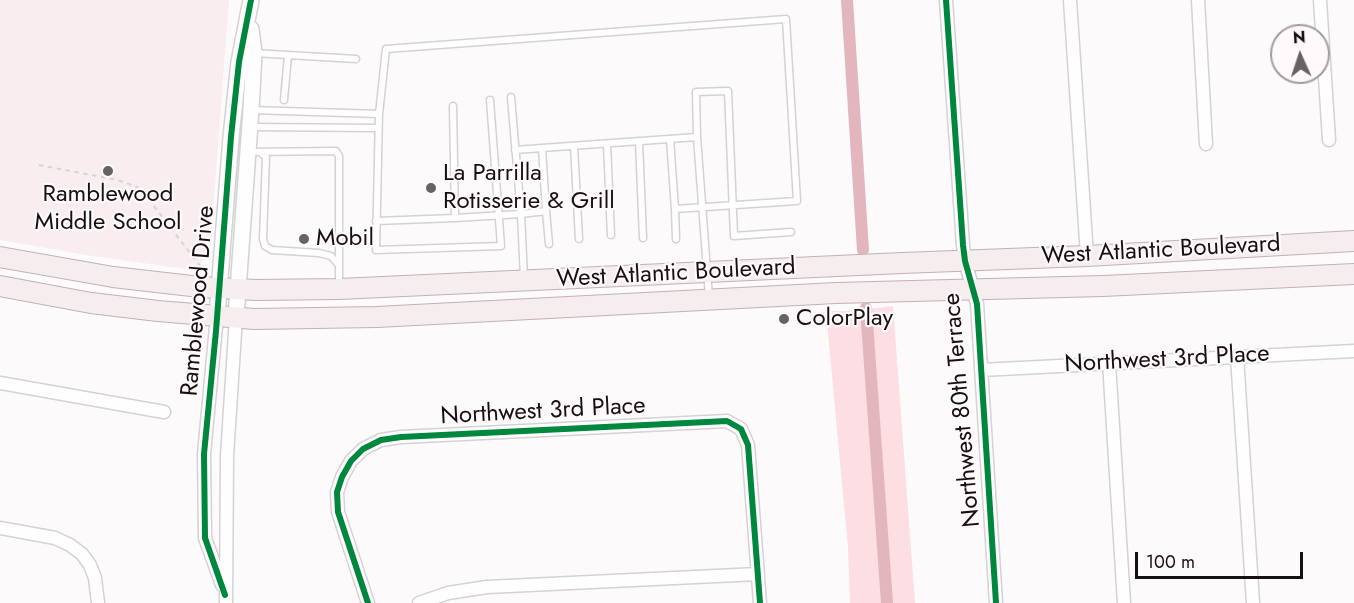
<!DOCTYPE html>
<style>
body{margin:0}
#map{position:relative;width:1354px;height:603px;overflow:hidden;background:#fdfafb;font-family:Jost,sans-serif}
canvas{display:block}
.north{position:absolute;left:1270px;top:24px;width:60px;height:60px;box-sizing:border-box;background:#fef9fa;border:2px solid #a29c9d;border-radius:50%;rotate:357deg;font-size:16px;font-weight:700;line-height:24px;text-align:center;color:#171011}
.north::after{content:'';display:block;margin:auto;width:21px;height:27px;background:#686263;clip-path:polygon(50% 0,100% 100%,50% 72%,0 100%)}
.scale{position:absolute;left:1135px;top:552px;width:168px;height:27px;box-sizing:border-box;border:3px solid #171011;border-top:0;padding-left:8px;font-size:18px;line-height:21px;white-space:nowrap;color:#171011;-webkit-text-stroke:4px #fef9fa;paint-order:stroke}
</style>
<div id="map">
<canvas width="1354" height="603"></canvas>
<div class="north">N</div>
<div class="scale">100 m</div>
</div>
<script>
const g = document.querySelector('canvas').getContext('2d');
g.lineJoin = 'round';
function fill(path, color) {
  g.fillStyle = color;
  g.fill(path, 'evenodd');
}
function poly(rows) {
  const path = new Path2D();
  for (const r of rows) {
    path.moveTo(r[0], r[1]);
    for (let i = 2; i < r.length; i += 2) path.lineTo(r[i], r[i + 1]);
  }
  return path;
}
function trace(path, color, width, dash) {
  g.strokeStyle = color;
  g.lineWidth = width;
  g.lineCap = dash ? 'butt' : 'round';
  g.setLineDash(dash || []);
  g.stroke(path);
}
function label(font, color, halo, rows, align = 'center') {
  g.font = font + ' Jost,sans-serif';
  g.lineWidth = 4.5;
  g.setLineDash([]);
  g.textBaseline = 'middle';
  g.strokeStyle = halo;
  g.fillStyle = color;
  for (const [text, x, y, turn = 0] of rows) {
    g.save();
    g.translate(x, y);
    g.rotate((+turn || 0) * Math.PI / 180);
    g.textAlign = isNaN(turn) ? turn : align;
    if (halo) g.strokeText(text, 0, 0);
    g.fillText(text, 0, 0);
    g.restore();
  }
}
const built = poly([
 [0,0,229,0,210,250,204,260,197,266,185,269,86,255,0,240]
]);
const green = poly([
 [893,306,915,603,850,603,848,548,826,311,853,311]
]);
const canal = poly([
 [847,0,863,250],
 [866,308,887,603]
]);
const path = poly([
 [39,165,118,180,137,187,153,205,201,267]
]);
const service = poly([
 [254,53,356,59],
 [284,100,288,55],
 [490,100,501,246,376,250,379,114,386,49,786,19,797,201,675,209,670,139],
 [251,110,379,114],
 [250,127,378,128],
 [697,137,709,297],
 [639,141,643,238],
 [607,144,611,235],
 [574,146,579,239],
 [515,150,542,148],
 [248,152,336,151,339,156,339,286],
 [260,152,266,157,263,239,265,246,272,250,319,253,331,256,338,264],
 [675,209,676,239],
 [546,211,549,244],
 [455,218,521,214,511,97],
 [376,221,455,218,453,106],
 [524,278,521,214,546,211,542,148,697,137,696,92,728,91,734,236,791,232]
]);
const minor = poly([
 [946,0,963,245,965,261,977,304,996,603],
 [1070,0,1087,256],
 [1198,0,1206,144],
 [1320,0,1329,140],
 [217,316,204,454,205,538,222,585],
 [1237,356,1253,603],
 [1109,362,1124,603],
 [981,370,1354,351],
 [0,383,164,412],
 [0,528,55,538,70,545,82,554,90,565,95,578,98,603],
 [226,603,227,456,236,317],
 [368,603,338,512,337,492,342,477,351,461,363,449,381,440,401,437,727,421,741,429,748,445,760,603],
 [419,603,448,593,487,587,758,574]
]);
const tertiary = poly([
 [217,316,231,137,239,62,251,0],
 [236,317,251,110,254,53,251,29]
]);
const primary = poly([
 [0,257,113,277,200,287,256,290,339,289,902,263,1087,256,1354,241],
 [0,286,91,303,158,311,254,319,377,317,836,293,1103,286,1354,274]
]);
const cycleway = poly([
 [946,0,963,245,965,261,977,304,996,603],
 [225,595,205,538,204,454,216,331,231,137,239,62,251,0],
 [368,603,338,512,337,492,342,477,351,461,363,449,381,440,401,437,727,421,741,429,748,445,760,603]
]);
const markers = [
 [108,171,6,"#686263"],
 [431,188,6,"#686263"],
 [304,239,6,"#686263"],
 [784,319,6,"#686263"]
];
const poiNames = [
 ["La Parrilla",443,174],
 ["Rotisserie & Grill",443,202],
 ["Ramblewood",108,195,"center"],
 ["Middle School",108,223,"center"],
 ["Mobil",316,239],
 ["ColorPlay",796,319]
];
const streetNames = [
 ["West Atlantic Boulevard",1161,251,-3],
 ["West Atlantic Boulevard",676,274,-3],
 ["Ramblewood Drive",199,301,-85],
 ["Northwest 3rd Place",1167,360,-3],
 ["Northwest 80th Terrace",963,410,-95],
 ["Northwest 3rd Place",543,412,-3]
];
fill(built, '#f9edef');
fill(green, '#fcdee3');
trace(canal, '#e3b6bd', 12);
trace(service, '#d6d1d2', 9);
trace(minor, '#d6d1d2', 15);
trace(tertiary, '#d6d1d2', 18);
trace(primary, '#c2b1b5', 22);
trace(path, '#d5d5d5', 2, [4.5, 4.5]);
trace(service, '#fffefe', 6);
trace(minor, '#fffefe', 12);
trace(tertiary, '#fffefe', 15);
trace(primary, '#f6edef', 20);
trace(cycleway, '#00873e', 6);
for (const [x, y, r, color] of markers) {
  const dot = new Path2D();
  dot.arc(x, y, r, 0, 2 * Math.PI);
  g.fillStyle = color;
  g.fill(dot);
  trace(dot, '#fef9fa', 2);
}
label('24px', '#171011', '#fef9fa', poiNames, 'left');
label('24px', '#171011', '#fef9fa', streetNames);
</script>
